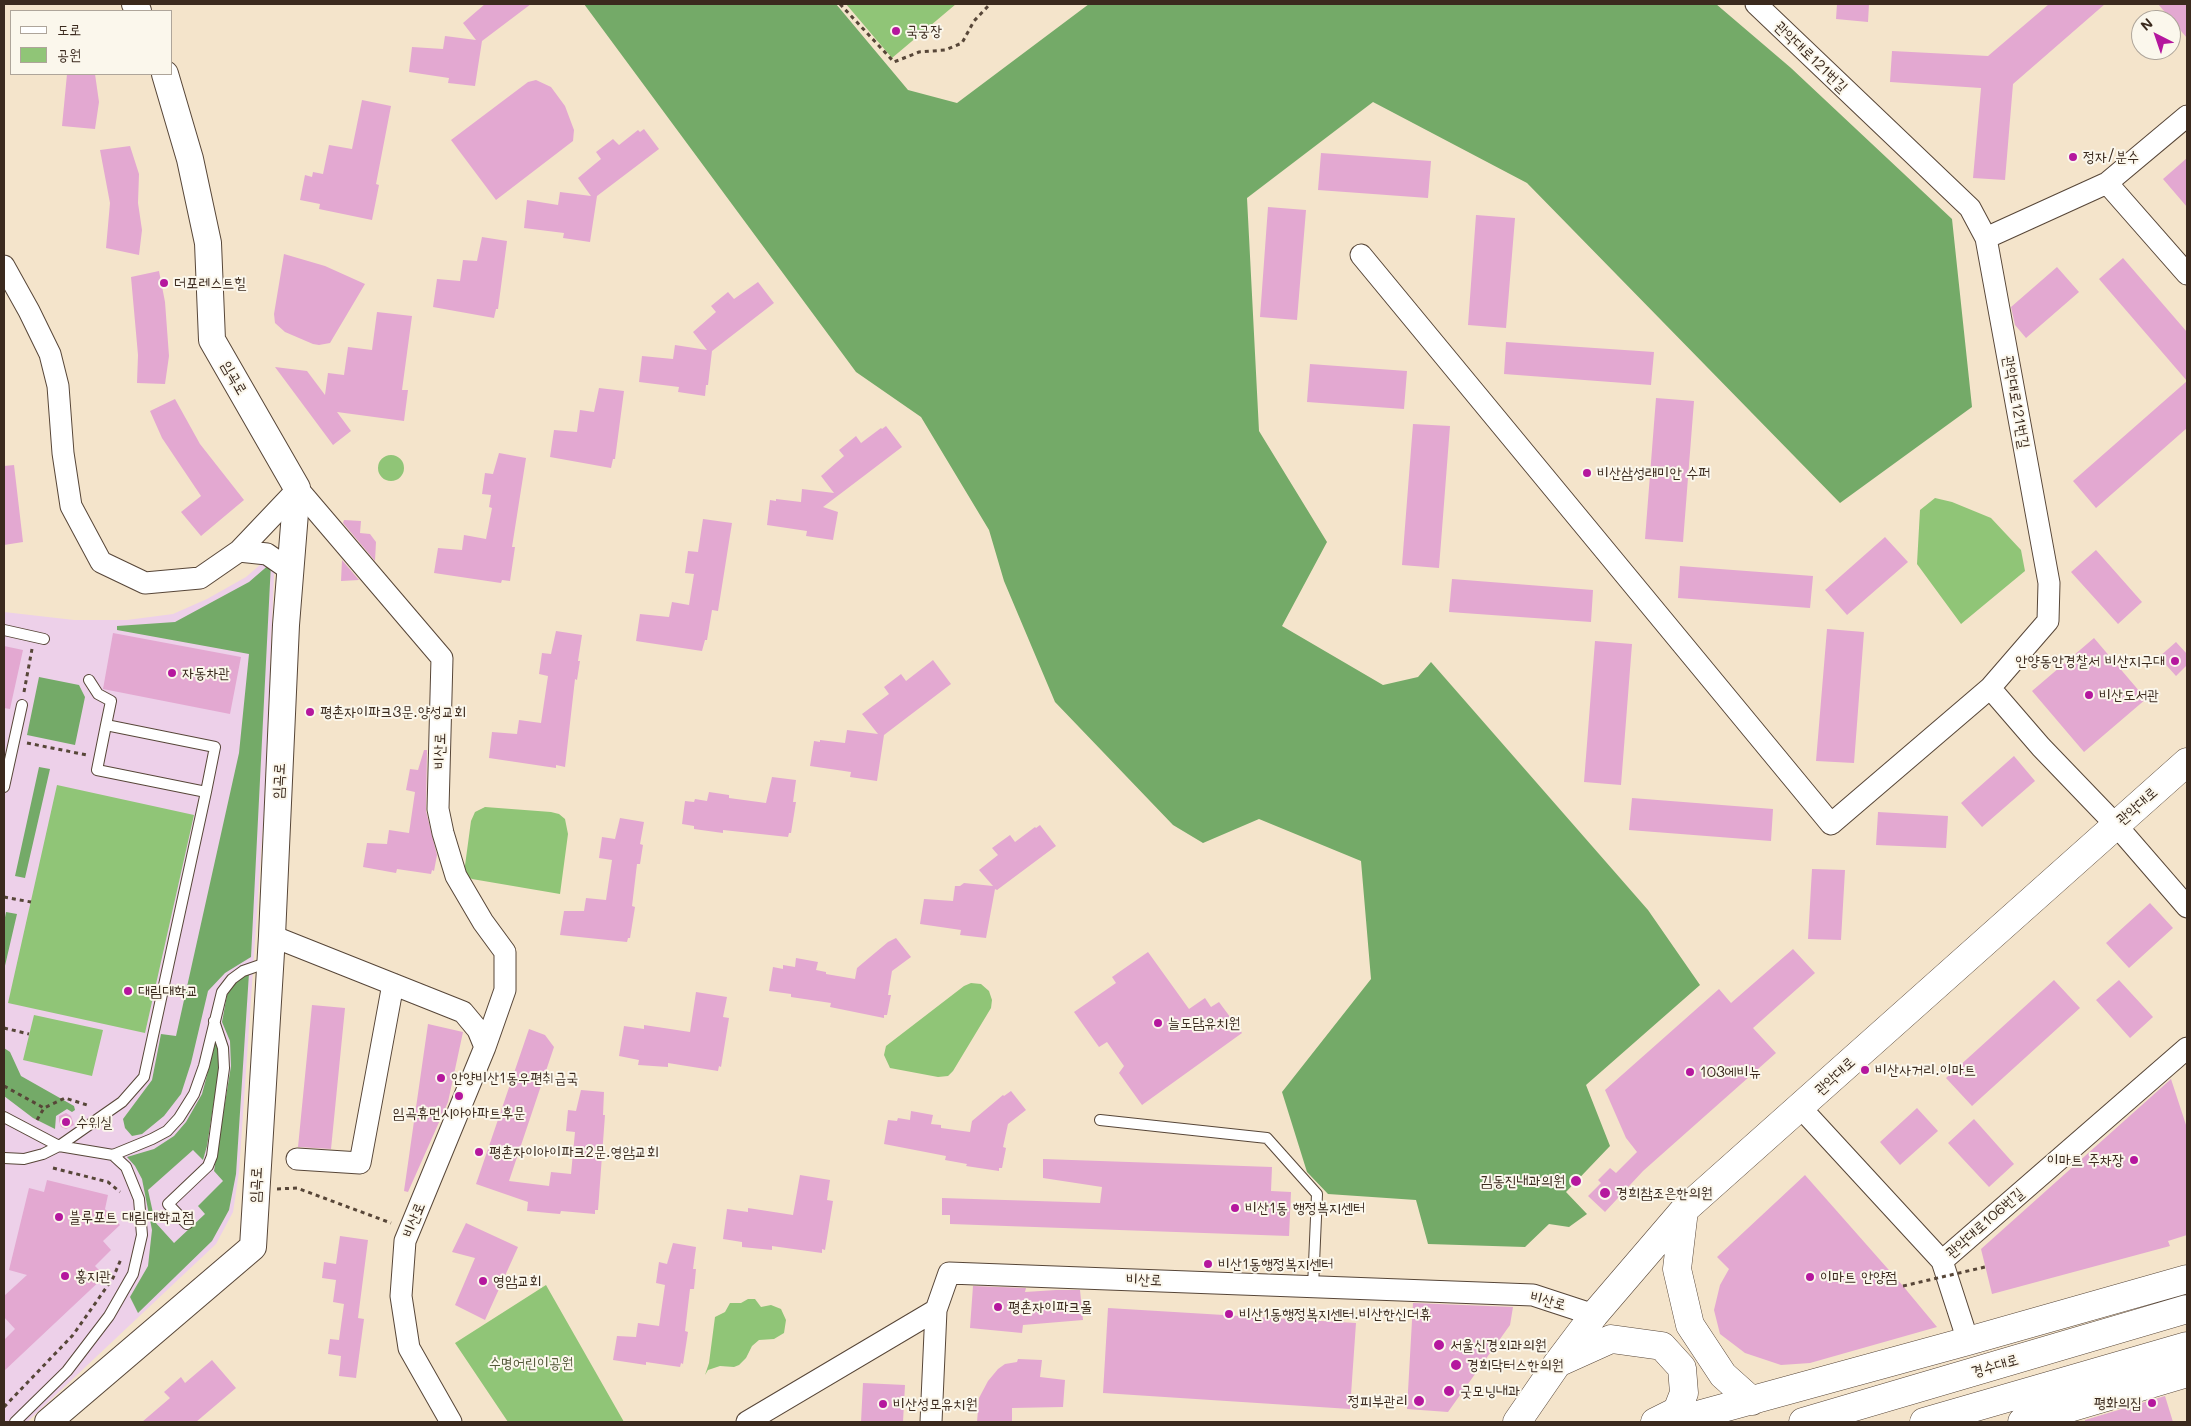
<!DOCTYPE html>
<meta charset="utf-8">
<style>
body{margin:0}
#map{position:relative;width:2191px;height:1426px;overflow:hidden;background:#f4e4cb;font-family:Mali,"Poor Story",sans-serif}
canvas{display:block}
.frame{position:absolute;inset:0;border:5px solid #3b2a1e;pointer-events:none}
.legend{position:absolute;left:10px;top:10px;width:162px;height:65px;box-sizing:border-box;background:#fbf7ec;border:1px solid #aea59a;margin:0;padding:6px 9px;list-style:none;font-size:15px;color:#3b2a1e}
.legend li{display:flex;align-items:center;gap:10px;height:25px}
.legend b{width:25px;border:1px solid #aea59a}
.north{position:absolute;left:2131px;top:10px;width:50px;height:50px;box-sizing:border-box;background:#fbf7ec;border:1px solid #aea59a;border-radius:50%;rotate:319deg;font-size:14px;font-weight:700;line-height:20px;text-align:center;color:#3b2a1e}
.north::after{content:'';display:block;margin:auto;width:18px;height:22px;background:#b5179e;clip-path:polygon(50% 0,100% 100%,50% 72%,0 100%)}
</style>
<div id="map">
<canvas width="2191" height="1426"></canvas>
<div class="frame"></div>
<ul class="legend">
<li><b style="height:6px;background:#fff"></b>도로</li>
<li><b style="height:14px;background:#90c577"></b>공원</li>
</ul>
<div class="north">N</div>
</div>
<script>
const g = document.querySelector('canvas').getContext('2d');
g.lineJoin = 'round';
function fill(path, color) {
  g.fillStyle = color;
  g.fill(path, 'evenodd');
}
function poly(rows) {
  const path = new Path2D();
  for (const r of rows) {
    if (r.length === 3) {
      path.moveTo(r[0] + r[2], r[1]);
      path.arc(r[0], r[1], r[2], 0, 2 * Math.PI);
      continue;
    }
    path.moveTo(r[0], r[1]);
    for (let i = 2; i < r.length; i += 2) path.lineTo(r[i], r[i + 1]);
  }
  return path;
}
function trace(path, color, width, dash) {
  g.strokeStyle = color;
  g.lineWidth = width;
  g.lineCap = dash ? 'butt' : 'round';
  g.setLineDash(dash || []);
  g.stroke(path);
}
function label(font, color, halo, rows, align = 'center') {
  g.font = font + ' Mali,"Poor Story",sans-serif';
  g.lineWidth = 4;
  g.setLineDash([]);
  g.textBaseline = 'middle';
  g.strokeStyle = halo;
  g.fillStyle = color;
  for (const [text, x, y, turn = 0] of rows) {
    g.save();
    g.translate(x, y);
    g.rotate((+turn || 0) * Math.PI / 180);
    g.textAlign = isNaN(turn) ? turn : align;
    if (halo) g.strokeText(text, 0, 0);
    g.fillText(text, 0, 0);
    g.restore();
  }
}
const built = poly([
 [275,552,264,811,239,1172,233,1212,216,1244,27,1422,4,1422,4,612,74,620,127,620,173,614,207,599,246,577]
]);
const green = poly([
 [846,4,956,4,892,58],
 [391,468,13],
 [1935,498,1952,502,1991,518,2021,550,2025,571,1961,624,1917,564,1920,510],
 [57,785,194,815,145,1033,8,1003],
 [485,807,551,812,559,814,565,819,568,834,560,894,472,879,465,875,464,873,471,821,475,812],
 [971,983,981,984,989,991,992,1000,991,1008,953,1071,948,1076,938,1077,890,1068,884,1055,886,1046,964,986],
 [34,1015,103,1030,92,1076,23,1060],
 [546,1285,624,1422,508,1422,455,1343],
 [748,1299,755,1299,761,1307,771,1305,781,1309,786,1320,784,1333,774,1339,759,1340,752,1346,746,1358,739,1365,734,1367,720,1366,708,1370,705,1375,709,1363,715,1317,725,1312,730,1303,741,1303]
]);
const forest = poly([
 [584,4,836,4,908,90,957,103,1089,4,1716,4,1791,68,1952,219,1972,407,1840,503,1527,183,1373,102,1247,198,1259,431,1327,542,1282,626,1383,685,1418,677,1431,662,1648,910,1700,985,1586,1085,1610,1146,1566,1192,1587,1214,1569,1227,1549,1224,1525,1247,1428,1244,1416,1200,1328,1194,1307,1172,1282,1092,1371,979,1361,861,1259,819,1203,843,1173,825,1055,702,1004,581,989,530,921,417,856,372],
 [271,563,251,957,225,973,208,991,191,1063,181,1094,164,1116,142,1134,132,1136,125,1128,123,1119,152,1080,161,1034,176,1036,239,753,249,654,117,630,117,626,175,622,249,582],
 [39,677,79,685,85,697,75,745,27,735],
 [39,767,50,769,25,878,15,876],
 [6,912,17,914,4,970,4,923],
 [249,973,236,1174,229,1210,212,1241,138,1313,130,1297,148,1266,152,1230,142,1179,135,1166,127,1157,154,1149,174,1136,186,1122,202,1094,216,1041,219,1052,219,1068,207,1146,203,1160,193,1150,148,1190,155,1222,174,1243,205,1214,198,1206,223,1181,214,1171,231,1066,230,1041,222,1022,227,995,235,983],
 [4,1048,10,1052,21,1076,74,1106,75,1110,72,1112,67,1109,56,1116,55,1129,33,1118,4,1096]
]);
const building = poly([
 [485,4,531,4,482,41,475,86,448,83,449,78,409,72,412,47,443,49,445,36,476,40,463,23],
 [1837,4,1869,4,1868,22,1836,19],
 [2049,4,2105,4,2013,84,2005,180,1973,178,1981,88,1890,82,1892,51,1988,56],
 [2158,4,2187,4,2187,38],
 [67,74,95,74,99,102,95,129,62,126],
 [536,80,551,87,565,106,574,130,573,141,496,200,451,140,528,82],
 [362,100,391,106,376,184,379,185,372,220,319,209,320,204,300,200,305,175,312,177,313,172,323,174,329,145,352,149],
 [644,129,659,149,597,196,590,242,563,238,564,233,524,228,527,200,558,205,560,192,591,196,578,178,601,159,596,152,613,139,619,145,638,130,640,132],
 [130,146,139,174,138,203,142,230,139,255,106,248,110,203,100,150],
 [1321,153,1431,161,1428,198,1318,190],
 [2187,158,2187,207,2163,179],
 [1268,207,1306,210,1297,320,1260,317],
 [1476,215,1515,218,1506,328,1468,325],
 [482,237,507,241,498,309,496,309,494,318,433,307,437,279,460,281,463,260,477,261],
 [284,254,325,266,365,284,330,343,319,345,313,344,285,332,275,323,274,314],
 [2123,258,2187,332,2187,428,2096,508,2073,481,2187,381,2099,279],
 [2057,267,2079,292,2026,338,2015,325,2011,307],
 [159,271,165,302,169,356,165,384,137,383,138,355,131,277],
 [758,282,774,303,712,351,708,385,706,385,705,396,678,392,679,387,639,382,642,356,673,359,675,345,707,350,693,332,716,312,711,306,728,292,734,299],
 [377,312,412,316,402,390,408,390,404,421,337,412,351,431,333,445,275,367,307,371,325,395,328,373,344,375,348,347,372,350],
 [1506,342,1654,352,1651,385,1504,374],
 [1310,364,1407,371,1404,409,1307,402],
 [599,388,624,391,615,459,613,459,611,468,550,457,554,430,577,432,580,410,594,412],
 [1656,398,1694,401,1683,542,1645,539],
 [175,399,200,444,244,500,201,536,181,512,201,496,162,438,150,411],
 [1413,424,1450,426,1439,568,1402,565],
 [886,426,902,447,823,507,838,512,833,540,806,536,807,531,767,525,770,500,776,501,776,499,801,502,802,489,834,493,821,476,844,456,839,450,856,436,861,443,881,428,882,429],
 [499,453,526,458,512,547,515,547,510,581,502,580,501,583,434,573,438,548,462,550,464,535,486,539,492,508,489,507,491,495,482,494,485,473,493,474],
 [14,465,23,542,4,545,4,466],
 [703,519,732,523,718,611,712,610,707,640,705,640,702,651,636,641,640,614,669,617,672,602,689,605,694,574,685,573,688,551,698,552],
 [344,520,361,521,360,533,370,534,376,542,375,561,343,523],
 [1885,537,1908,562,1847,615,1825,590],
 [2096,550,2142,602,2118,624,2071,572],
 [342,560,359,580,341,581],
 [1680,566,1813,576,1810,608,1678,598],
 [1452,579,1593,590,1591,622,1449,612],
 [1827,629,1864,632,1854,763,1816,761],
 [556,631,582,635,578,661,580,661,577,680,575,679,565,767,556,765,556,768,489,758,492,732,517,734,519,720,541,723,548,676,539,674,542,653,551,654],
 [113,633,241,657,230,714,103,689],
 [2094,638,2146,699,2084,752,2032,691],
 [1595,641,1632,644,1621,785,1584,782],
 [2176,642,2187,654,2187,665,2176,676,2159,657],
 [4,646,23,650,10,709,4,708],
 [933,660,951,684,884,735,877,781,850,777,851,772,810,766,814,741,820,742,820,740,845,743,847,730,878,734,862,714,889,694,884,687,901,674,906,681],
 [424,750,427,750,426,811,437,855,434,871,432,870,431,874,397,869,396,873,363,867,367,843,387,844,389,830,409,833,415,792,406,790,410,769,418,770],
 [2014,756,2035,781,1982,827,1961,803],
 [772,777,796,780,793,802,796,802,791,833,789,833,788,837,723,830,723,833,694,829,694,826,682,824,685,801,694,802,695,799,707,801,709,792,729,795,729,798,766,803],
 [1632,798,1773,809,1771,841,1629,830],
 [1878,812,1948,816,1946,848,1876,845],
 [620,818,644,822,640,844,643,845,640,864,637,864,632,906,635,907,630,938,628,938,627,942,560,935,564,911,584,911,586,898,606,900,612,860,599,858,602,837,615,839],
 [1040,825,1056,846,997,890,995,889,986,938,960,935,961,930,920,924,924,899,953,901,955,886,960,886,964,883,993,886,979,870,998,855,992,848,1010,835,1015,842,1035,827,1036,828],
 [1812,869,1845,870,1841,940,1808,939],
 [2150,903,2173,928,2129,968,2106,943],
 [896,938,911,957,892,971,888,995,891,995,887,1015,884,1015,884,1018,830,1007,831,1003,791,997,791,994,769,991,773,967,783,969,783,965,795,967,796,958,818,962,816,970,826,972,826,974,855,979,857,968,888,942],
 [1793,949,1815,973,1753,1028,1776,1053,1643,1171,1605,1212,1588,1196,1601,1183,1598,1180,1610,1168,1616,1173,1637,1152,1626,1138,1605,1090,1719,989,1731,1003],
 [1148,952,1189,1009,1205,998,1211,1007,1219,1002,1242,1033,1142,1105,1119,1073,1124,1066,1107,1042,1099,1047,1074,1012,1116,983,1112,977],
 [2054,980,2080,1008,1972,1106,1946,1078],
 [2119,980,2153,1017,2130,1038,2096,1000],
 [696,992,727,997,723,1017,729,1018,721,1067,719,1066,718,1071,668,1063,668,1067,638,1065,639,1060,619,1056,624,1026,644,1029,644,1025,690,1032],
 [312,1005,345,1008,331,1149,298,1147],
 [428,1024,463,1032,448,1102,408,1192,404,1191],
 [529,1029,545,1035,554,1047,509,1181,549,1186,551,1172,571,1174,575,1132,566,1131,568,1110,576,1111,581,1090,604,1092,603,1115,605,1115,598,1210,595,1210,595,1214,561,1211,560,1214,527,1211,528,1202,476,1184],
 [2171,1079,2187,1128,2187,1235,2168,1241,2170,1246,1992,1294,1981,1249],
 [1011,1091,1026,1110,1008,1124,1003,1147,1006,1148,1002,1168,999,1168,999,1171,966,1166,967,1164,945,1160,946,1156,884,1144,888,1120,897,1121,898,1118,910,1120,911,1111,933,1115,931,1124,941,1125,941,1128,970,1132,972,1121,1003,1095,1004,1096],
 [1917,1108,1938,1131,1900,1165,1880,1142],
 [66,1113,71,1116,74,1125,66,1129,61,1127,59,1121,59,1116],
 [1974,1119,2014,1164,1989,1187,1948,1143],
 [1043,1159,1272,1167,1271,1191,1291,1192,1289,1236,950,1224,950,1215,942,1215,942,1198,1100,1203,1102,1187,1043,1178],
 [800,1175,830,1180,827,1200,833,1201,825,1250,822,1249,822,1253,772,1246,772,1250,742,1247,742,1242,723,1239,727,1209,748,1212,748,1208,793,1215],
 [1805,1175,1903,1286,1937,1327,1810,1363,1781,1365,1745,1353,1720,1334,1714,1310,1720,1285,1729,1269,1717,1257],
 [47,1180,108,1195,105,1209,120,1225,103,1241,111,1250,95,1266,105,1276,4,1371,4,1340,15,1329,4,1317,4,1296,27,1275,9,1270,29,1188,44,1192],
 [466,1223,518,1247,485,1320,455,1305,475,1258,452,1252],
 [340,1236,368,1240,358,1318,364,1319,356,1378,339,1376,341,1356,328,1354,330,1339,339,1340,344,1304,333,1302,336,1280,322,1278,324,1262,336,1264],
 [673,1243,696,1247,693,1269,696,1269,694,1289,690,1289,685,1331,688,1332,683,1364,681,1363,680,1367,646,1362,646,1365,613,1360,617,1336,636,1337,638,1323,659,1326,665,1285,656,1283,659,1262,667,1264],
 [973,1286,1026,1288,1025,1292,1056,1290,1080,1290,1083,1320,1023,1325,1022,1333,970,1328],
 [1413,1303,1513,1307,1510,1325,1448,1412,1407,1409],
 [1108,1308,1356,1323,1350,1409,1103,1393],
 [1018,1359,1042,1360,1040,1377,1065,1380,1063,1407,1012,1408,1012,1422,977,1422,979,1398,988,1381,998,1369,1005,1364,1017,1362],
 [212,1360,236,1388,196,1422,142,1422,170,1398,164,1392,181,1377,185,1383],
 [863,1383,905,1385,903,1422,861,1422],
 [2165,1396,2173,1422,2085,1422,2085,1420]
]);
const path = poly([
 [840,4,894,62,919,52,945,50,962,43,974,21,990,4],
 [24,692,32,649],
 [27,743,87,755],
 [4,897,31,902],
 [4,1028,29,1034],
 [4,1086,44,1108],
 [37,1120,44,1108,65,1098,87,1105],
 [53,1168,108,1182,120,1192],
 [277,1189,297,1188,391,1223],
 [4,1407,73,1335,113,1278,121,1259]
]);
const service = poly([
 [4,630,44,639],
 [89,680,98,694,111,701,106,725],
 [4,787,22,705],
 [4,1117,59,1146,113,1155,126,1167,139,1199,142,1235,133,1274,109,1316,67,1371,15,1422],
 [1100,1120,1267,1138,1317,1194,1313,1287],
 [113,1155,152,1139,167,1131,179,1118,194,1094,204,1066,222,992,232,979,243,971,269,962],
 [4,1158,24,1159,43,1154,59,1146,122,1102,144,1077,206,792,215,747,106,725,97,770,206,792],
 [187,1224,168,1204,208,1166,212,1156,224,1068,223,1048,214,1021]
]);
const minor = poly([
 [1756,4,1970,208,1986,238,2049,583,2048,621,1990,688,2041,747,2116,825,2187,907],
 [2107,183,2187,116],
 [1986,238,2107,183,2187,274],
 [1361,255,1831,824,1990,688],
 [4,266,29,311,50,354,58,386,63,453,71,506,101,562,145,583,200,578,239,551,296,491],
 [297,488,442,658,438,809,443,833,456,876,483,922,505,952,505,990,485,1047,405,1241,401,1296,409,1348,451,1422],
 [239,551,267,554,290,570],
 [272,936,463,1012,478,1030,485,1047],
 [1800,1107,1942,1261,2187,1048],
 [297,1159,360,1163,393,984],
 [1942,1261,1968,1341],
 [747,1422,936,1310,949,1273,1533,1295,1594,1315],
 [931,1422,936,1310]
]);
const tertiary = poly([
 [135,4,138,11],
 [48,1422,253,1247,272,936,286,625,297,488,212,340,208,243,190,159,165,74]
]);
const primary = poly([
 [1684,1210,1677,1269,1690,1325,1723,1375,1752,1401],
 [1560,1362,1611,1339,1662,1346,1682,1368,1684,1393,1677,1411,1655,1422],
 [1517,1422,1557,1364,1594,1315,1684,1210,2187,762],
 [1672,1422,1968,1341,2187,1279],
 [1803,1422,2187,1309],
 [1924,1422,2187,1346],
 [2022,1422,2187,1373]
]);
const pathBridge = poly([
 [1903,1286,1985,1267]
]);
const markers = [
 [896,31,5,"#b5179e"],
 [2073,157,5,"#b5179e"],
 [164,283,5,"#b5179e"],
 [1587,473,5,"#b5179e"],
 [2175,661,5,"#b5179e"],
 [172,673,5,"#b5179e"],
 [2089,695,5,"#b5179e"],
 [310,712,5,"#b5179e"],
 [128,991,5,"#b5179e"],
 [1158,1023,5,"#b5179e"],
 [1865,1070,5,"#b5179e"],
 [1690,1072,5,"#b5179e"],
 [441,1078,5,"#b5179e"],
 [459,1096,5,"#b5179e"],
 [66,1122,5,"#b5179e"],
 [479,1152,5,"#b5179e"],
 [2134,1160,5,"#b5179e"],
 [1576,1181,6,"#b5179e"],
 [1605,1193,6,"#b5179e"],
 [1235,1208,5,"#b5179e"],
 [59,1217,5,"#b5179e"],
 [1208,1264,5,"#b5179e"],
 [65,1276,5,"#b5179e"],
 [1810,1277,5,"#b5179e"],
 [483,1281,5,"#b5179e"],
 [998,1307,5,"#b5179e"],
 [1229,1314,5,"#b5179e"],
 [1439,1345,6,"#b5179e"],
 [1456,1365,6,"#b5179e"],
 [1449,1391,6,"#b5179e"],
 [1419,1401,6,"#b5179e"],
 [2152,1403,5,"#b5179e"],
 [883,1404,5,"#b5179e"]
];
const poiNames = [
 ["국궁장",906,31],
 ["정자/분수",2083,157],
 ["더포레스트힐",174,283],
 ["비산삼성래미안 수퍼",1597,473],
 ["안양동안경찰서 비산지구대",2165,661,"right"],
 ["자동차관",182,673],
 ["비산도서관",2099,695],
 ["평촌자이파크3문.양성교회",320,712],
 ["대림대학교",138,991],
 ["늘도담유치원",1168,1023],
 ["비산사거리.이마트",1875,1070],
 ["103에비뉴",1700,1072],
 ["안양비산1동우편취급국",451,1078],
 ["임곡휴먼시아아파트후문",459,1113,"center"],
 ["수위실",76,1122],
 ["평촌자이아이파크2문.영암교회",489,1152],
 ["이마트 주차장",2124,1160,"right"],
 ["김동진내과의원",1565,1181,"right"],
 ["경희참조은한의원",1616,1193],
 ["비산1동 행정복지센터",1245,1208],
 ["블루포트 대림대학교점",69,1217],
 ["비산1동행정복지센터",1218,1264],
 ["홍지관",75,1276],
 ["이마트 안양점",1820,1277],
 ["영암교회",493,1281],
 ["평촌자이파크몰",1008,1307],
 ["비산1동행정복지센터.비산한신더휴",1239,1314],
 ["서울신경외과의원",1450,1345],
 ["경희닥터스한의원",1467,1365],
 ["굿모닝내과",1460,1391],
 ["정피부관리",1408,1401,"right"],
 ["평화의집",2142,1403,"right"],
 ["비산성모유치원",893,1404]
];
const streetNames = [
 ["관악대로121번길",1811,57,44],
 ["임곡로",234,378,60],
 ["관악대로121번길",2016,402,80],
 ["비산로",440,751,-89],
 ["임곡로",279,781,-87],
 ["관악대로",2137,806,-41],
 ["관악대로",1835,1076,-42],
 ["임곡로",256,1185,-87],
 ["비산로",414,1220,-68],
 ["관악대로106번길",1985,1223,-41],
 ["비산로",1144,1280,2],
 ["비산로",1548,1301,15],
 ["경수대로",1995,1366,-16]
];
const parkNames = [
 ["수명어린이공원",531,1363]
];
fill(built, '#edd0e9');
fill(green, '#90c577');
fill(forest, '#74aa68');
fill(building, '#e3a8d1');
trace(service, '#574638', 12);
trace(minor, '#574638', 23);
trace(tertiary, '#574638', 28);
trace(primary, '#574638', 29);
trace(path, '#574638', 3, [4, 4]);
trace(service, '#fff', 10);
trace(minor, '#fff', 21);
trace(tertiary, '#fff', 26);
trace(primary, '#fff', 28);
trace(pathBridge, '#574638', 3, [4, 4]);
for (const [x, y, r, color] of markers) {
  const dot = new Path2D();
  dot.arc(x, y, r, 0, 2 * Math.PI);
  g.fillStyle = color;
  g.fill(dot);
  trace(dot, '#fbf7ec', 2);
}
label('15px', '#3b2a1e', '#fbf7ec', poiNames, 'left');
label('15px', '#3b2a1e', '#fbf7ec', streetNames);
label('15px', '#545839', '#fbf7ec', parkNames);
</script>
